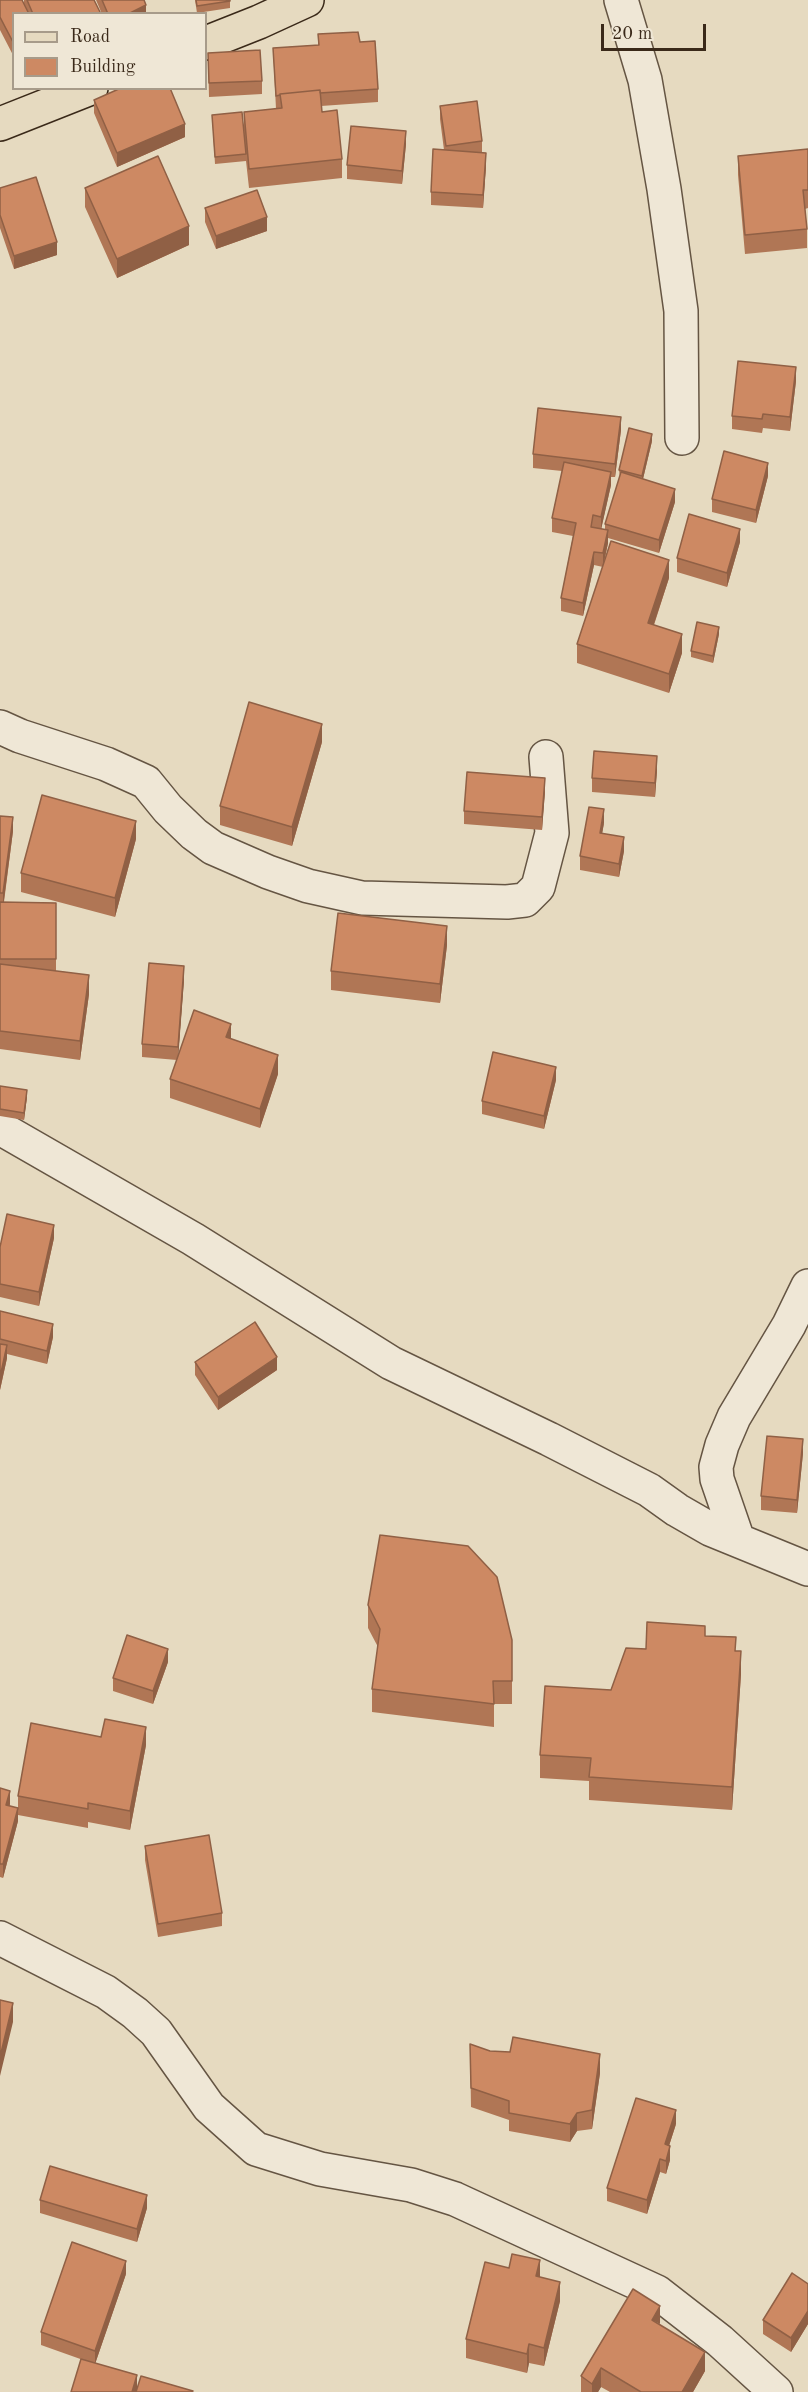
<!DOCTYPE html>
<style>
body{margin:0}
#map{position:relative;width:808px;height:2392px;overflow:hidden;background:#e6dac0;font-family:"Old Standard TT",serif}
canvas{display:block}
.legend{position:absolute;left:12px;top:12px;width:195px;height:78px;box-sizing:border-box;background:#efe7d6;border:2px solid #a79b8a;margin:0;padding:8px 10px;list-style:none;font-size:18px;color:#3a2919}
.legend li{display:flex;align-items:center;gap:12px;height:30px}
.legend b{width:30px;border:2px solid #a79b8a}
.scale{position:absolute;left:601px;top:24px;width:105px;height:27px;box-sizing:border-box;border:3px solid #3a2919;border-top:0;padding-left:8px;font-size:18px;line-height:21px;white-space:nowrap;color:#3a2919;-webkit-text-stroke:4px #efe7d6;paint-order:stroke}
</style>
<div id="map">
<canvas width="808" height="2392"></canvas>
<ul class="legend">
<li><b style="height:8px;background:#e6dac0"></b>Road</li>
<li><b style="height:16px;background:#cd8963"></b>Building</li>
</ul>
<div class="scale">20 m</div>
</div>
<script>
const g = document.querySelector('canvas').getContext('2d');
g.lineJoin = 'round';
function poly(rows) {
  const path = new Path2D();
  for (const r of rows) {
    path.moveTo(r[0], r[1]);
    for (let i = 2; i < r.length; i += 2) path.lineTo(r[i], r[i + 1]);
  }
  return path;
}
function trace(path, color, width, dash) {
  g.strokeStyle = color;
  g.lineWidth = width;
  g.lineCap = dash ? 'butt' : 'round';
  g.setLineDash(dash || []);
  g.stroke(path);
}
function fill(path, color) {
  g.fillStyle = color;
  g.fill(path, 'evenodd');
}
const minor = poly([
 [621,0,645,80,664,189,681,311,682,438],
 [0,727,20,736,106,764,146,782,168,809,194,834,213,848,268,872,308,886,362,898,507,902,525,900,538,887,552,833,546,757],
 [0,1128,193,1239,391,1363,549,1439,649,1490,677,1510,710,1529,808,1569],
 [738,1540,717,1479,716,1467,722,1445,734,1417,789,1325,808,1286],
 [0,1938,106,1992,135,2013,156,2032,209,2107,256,2149,320,2169,411,2185,455,2199,657,2292,720,2341,776,2392]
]);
const major = poly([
 [206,43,259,22,307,0],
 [0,124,91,88]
]);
const wall = poly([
 [0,0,24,3,24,0,94,0,101,14,14,14,14,57,0,30],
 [96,0,144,0,146,14,102,14],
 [195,0,230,0,230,8,197,13],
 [318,34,360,42,378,89,378,102,321,106,322,112,342,159,342,178,249,188,246,161,215,164,212,115,244,127,244,112,276,109,273,48,318,45],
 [208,53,262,81,262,94,209,97],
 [94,100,185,137,117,167,94,113],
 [440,106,482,141,482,152,486,166,483,208,431,205,431,192,444,150,440,119],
 [406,144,402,184,347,179,347,165],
 [808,149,808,208,805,209,807,229,807,248,745,254,738,175,738,156],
 [0,188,57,255,14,269,0,228],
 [85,188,189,245,117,278,85,207],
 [205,208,267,231,216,249,205,222],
 [796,381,790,431,763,428,762,433,732,429,732,416],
 [621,430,615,477,611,477,611,485,601,529,605,530,605,524,620,477,619,470,652,441,643,479,675,502,659,553,608,538,608,543,603,567,594,565,583,616,561,611,561,598,573,536,552,532,552,518,562,471,533,468,533,454],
 [768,476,756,523,712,512,712,499],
 [740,542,727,587,677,572,677,558],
 [669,578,654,625,682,653,669,693,577,663,577,644],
 [719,634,713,663,691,657,691,651],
 [322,742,292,846,220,825,220,806],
 [657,770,655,797,592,792,592,778],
 [545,791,542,830,464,824,464,811],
 [0,816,13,831,4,902,56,903,56,971,89,994,80,1060,0,1049],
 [604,823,602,833,624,851,619,877,580,870,580,856],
 [136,839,115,917,21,892,21,873],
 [447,945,440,1003,331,990,331,971],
 [184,980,178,1056,231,1039,278,1074,260,1128,170,1098,170,1079,177,1060,142,1057,142,1044],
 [556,1080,544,1129,482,1114,482,1101],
 [0,1086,27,1097,24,1120,0,1116],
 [54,1238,39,1306,0,1297,0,1247],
 [0,1311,53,1337,47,1364,7,1354,7,1358,0,1390],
 [195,1362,277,1370,218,1410,195,1375],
 [803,1453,797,1513,761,1510,761,1496],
 [368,1605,512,1640,512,1704,494,1704,494,1727,372,1712,372,1689,378,1647,368,1628],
 [705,1636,736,1651,741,1674,732,1810,589,1800,589,1781,540,1778,540,1755,611,1690,646,1649],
 [168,1662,153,1704,113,1691,113,1678],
 [146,1745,130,1830,88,1822,88,1828,18,1815,18,1821,3,1878,0,1877,0,1788,10,1804,9,1806,18,1808,18,1796],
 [145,1846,222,1913,222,1926,158,1937,145,1860],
 [470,2044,490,2051,600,2073,592,2129,577,2131,570,2142,509,2131,509,2120,471,2107],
 [676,2124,669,2146,670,2160,666,2174,660,2172,647,2214,607,2201,607,2188],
 [40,2200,147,2208,137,2242,40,2213],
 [126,2274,95,2364,137,2389,136,2392,71,2392,86,2361,41,2345,41,2332],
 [540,2277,560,2301,544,2366,529,2363,527,2373,466,2358,466,2339],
 [808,2284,808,2324,791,2352,763,2334,763,2320],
 [660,2325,705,2371,693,2392,610,2392,601,2387,598,2392,581,2392,581,2376]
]);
const shadedWall = poly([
 [146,5,146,14,128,14],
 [185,124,185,137,117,167,117,153],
 [406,131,406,144,402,184,402,171],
 [486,153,486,166,483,208,483,195],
 [267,217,267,231,216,249,216,236],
 [189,226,189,245,117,278,117,259],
 [57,242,57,255,14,269,14,256],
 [796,367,796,381,790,431,790,417],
 [621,417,621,430,615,477,615,464],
 [652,434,652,441,642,483,642,476],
 [768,463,768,476,756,523,756,510],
 [611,472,611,485,601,530,601,517],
 [675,489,675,502,659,553,659,540],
 [740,529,740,542,727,587,727,573],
 [608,530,608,543,603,567,603,553],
 [594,552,594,565,583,616,583,603],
 [669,560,669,578,648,642,648,623],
 [719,627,719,634,713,663,713,656],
 [682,634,682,653,669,693,669,674],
 [322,724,322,742,292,846,292,827],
 [657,756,657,770,655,797,655,783],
 [545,778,545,791,542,830,542,817],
 [604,809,604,823,600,846,600,833],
 [13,817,13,831,3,907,3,893],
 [136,821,136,839,115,917,115,898],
 [624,837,624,851,619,877,619,864],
 [447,926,447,945,440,1003,440,984],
 [184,966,184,980,178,1060,178,1047],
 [89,975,89,994,80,1060,80,1041],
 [231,1024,231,1042,226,1037],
 [278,1055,278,1074,260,1128,260,1109],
 [556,1067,556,1080,544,1129,544,1116],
 [27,1090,27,1097,24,1120,24,1113],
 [54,1225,54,1238,39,1306,39,1292],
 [53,1324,53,1337,47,1364,47,1351],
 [7,1345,7,1358,0,1390,0,1377],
 [277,1357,277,1370,218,1410,218,1397],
 [803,1439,803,1453,797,1513,797,1500],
 [168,1649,168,1662,153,1704,153,1691],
 [741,1651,741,1674,732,1810,732,1787],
 [146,1727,146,1745,130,1830,130,1811],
 [10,1791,10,1804,6,1818,6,1805],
 [18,1808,18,1821,3,1878,3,1864],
 [13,2003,13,2022,0,2076,0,2057],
 [600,2054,600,2073,592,2129,592,2110],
 [676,2110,676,2124,665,2158,665,2144],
 [577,2113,577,2131,570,2142,570,2124],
 [670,2146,670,2160,666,2174,666,2161],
 [660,2159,660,2172,647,2214,647,2200],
 [147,2195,147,2208,137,2242,137,2229],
 [540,2260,540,2279,536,2276],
 [126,2261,126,2274,95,2364,95,2351],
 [560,2282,560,2301,544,2366,544,2348],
 [660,2306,660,2324,652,2320],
 [808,2311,808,2324,791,2352,791,2338],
 [529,2344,529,2363,527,2373,527,2354],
 [705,2352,705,2371,693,2392,682,2392],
 [601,2368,601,2387,598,2392,592,2392,592,2384],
 [137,2375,137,2389,136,2392,132,2392]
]);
const building = poly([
 [0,0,22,0,29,14,14,14,14,44,0,17,0,0],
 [27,0,94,0,101,14,33,14,27,0],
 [102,0,144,0,146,5,128,14,108,14,102,0],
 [196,0,230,0,230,1,197,6,196,0],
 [358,32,360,42,375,41,378,89,320,93,320,90,280,94,280,95,276,96,273,48,319,45,318,34,358,32],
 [260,50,262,81,209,83,208,53,260,50],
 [121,88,170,88,185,124,117,153,94,100,121,88],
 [320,90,322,112,337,110,342,159,249,169,244,112,282,108,280,94,320,90],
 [477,101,482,141,446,146,440,106,477,101],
 [242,112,246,154,215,157,212,115,242,112],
 [351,126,406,131,402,171,347,165,351,126],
 [433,149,486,153,483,195,431,192,433,149],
 [808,149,808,190,803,190,807,229,745,235,738,156,808,149],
 [158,156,189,226,117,259,85,188,158,156],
 [36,177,57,242,14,256,0,215,0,188,36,177],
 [257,190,267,217,216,236,205,208,257,190],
 [738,361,796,367,790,417,763,414,762,419,732,416,738,361],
 [538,408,621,417,615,464,533,454,538,408],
 [629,428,652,434,642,476,619,470,629,428],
 [724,451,768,463,756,510,712,499,724,451],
 [564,462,611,472,601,517,593,515,591,527,608,530,603,553,594,552,583,603,561,598,576,523,552,518,564,462],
 [621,472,675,489,659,540,605,524,621,472],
 [689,514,740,529,727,573,677,558,689,514],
 [611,541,669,560,648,623,682,634,669,674,577,644,611,541],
 [697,622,719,627,713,656,691,651,697,622],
 [249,702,322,724,292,827,220,806,249,702],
 [594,751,657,756,655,783,592,778,594,751],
 [467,772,545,778,542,817,464,811,467,772],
 [42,795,136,821,115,898,21,873,42,795],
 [589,807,604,809,600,833,624,837,619,864,580,856,589,807],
 [0,816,13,817,3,893,0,893,0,816],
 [0,902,56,903,56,959,0,959,0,902],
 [338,913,447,926,440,984,331,971,338,913],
 [149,963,184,966,178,1047,142,1044,149,963],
 [0,964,89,975,80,1041,0,1031,0,964],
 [194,1010,231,1024,226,1037,278,1055,260,1109,170,1079,194,1010],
 [493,1052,556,1067,544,1116,482,1101,493,1052],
 [0,1086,27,1090,24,1113,0,1109,0,1086],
 [7,1214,54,1225,39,1292,0,1284,0,1247,7,1214],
 [0,1311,53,1324,47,1351,0,1339,0,1311],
 [255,1322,277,1357,218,1397,195,1362,255,1322],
 [0,1344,7,1345,0,1377,0,1344],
 [767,1436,803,1439,797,1500,761,1496,767,1436],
 [380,1535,468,1546,497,1577,512,1640,512,1681,493,1681,494,1704,372,1689,380,1629,368,1605,380,1535],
 [647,1622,705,1626,705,1636,736,1637,735,1651,741,1651,732,1787,589,1777,591,1758,540,1755,545,1686,611,1690,626,1648,646,1649,647,1622],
 [127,1635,168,1649,153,1691,113,1678,127,1635],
 [105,1719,146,1727,130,1811,88,1803,88,1809,18,1796,31,1723,101,1737,105,1719],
 [0,1788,10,1791,6,1805,18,1808,3,1864,0,1864,0,1788],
 [209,1835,222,1913,158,1924,145,1846,209,1835],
 [0,2000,13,2003,0,2057,0,2000],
 [513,2037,600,2054,592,2110,577,2113,570,2124,509,2113,509,2101,471,2088,470,2044,490,2051,510,2052,513,2037],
 [636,2098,676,2110,665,2144,670,2146,666,2161,660,2159,647,2200,607,2188,636,2098],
 [50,2166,147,2195,137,2229,40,2200,50,2166],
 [72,2242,126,2261,95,2351,41,2332,72,2242],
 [512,2254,540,2260,536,2276,560,2282,544,2348,529,2344,527,2354,466,2339,485,2262,509,2268,512,2254],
 [792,2273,808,2284,808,2311,791,2338,763,2320,792,2273],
 [633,2289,660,2306,652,2320,705,2352,682,2392,641,2392,601,2368,592,2384,581,2376,633,2289],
 [81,2359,137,2375,132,2392,71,2392,81,2359],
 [141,2376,193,2391,192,2392,136,2392,141,2376]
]);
trace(minor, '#655543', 36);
trace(major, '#3a2919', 36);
trace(minor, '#efe7d6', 33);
trace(major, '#e6dac0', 33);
fill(wall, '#b07655');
fill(shadedWall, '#906045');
fill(building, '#cd8963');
trace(building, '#906045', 1.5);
</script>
